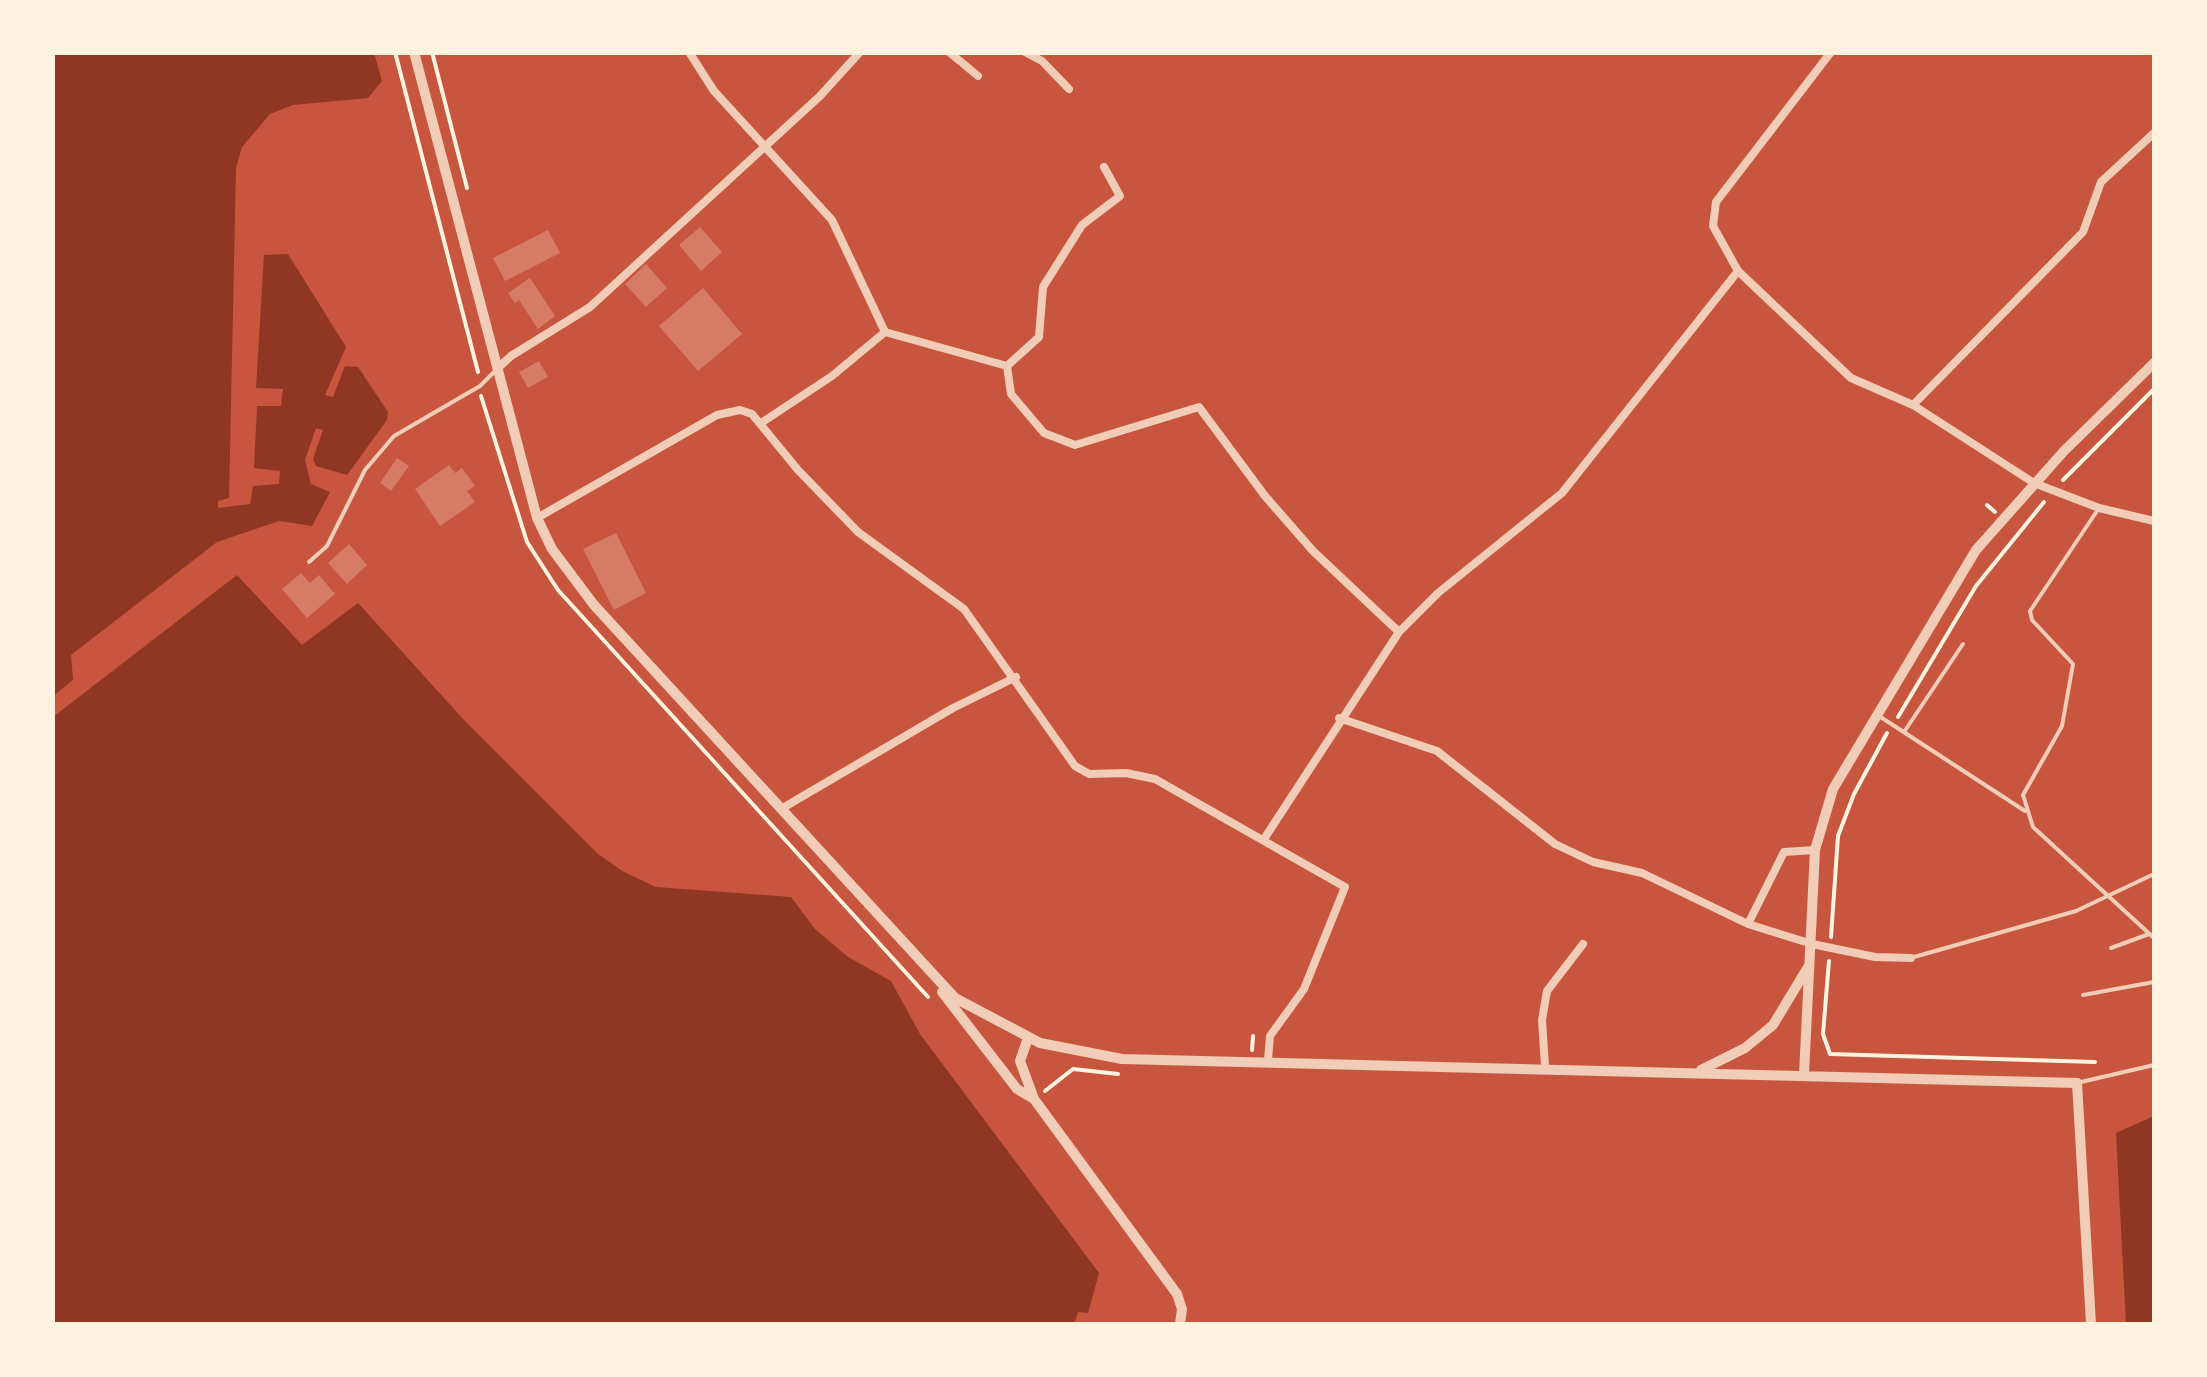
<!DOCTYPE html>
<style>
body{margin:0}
#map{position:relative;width:2207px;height:1377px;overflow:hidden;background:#c8553d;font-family:"Varela Round",sans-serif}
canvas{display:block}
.frame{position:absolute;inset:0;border:55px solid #fff3e0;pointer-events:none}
</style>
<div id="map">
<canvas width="2207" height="1377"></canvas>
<div class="frame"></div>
</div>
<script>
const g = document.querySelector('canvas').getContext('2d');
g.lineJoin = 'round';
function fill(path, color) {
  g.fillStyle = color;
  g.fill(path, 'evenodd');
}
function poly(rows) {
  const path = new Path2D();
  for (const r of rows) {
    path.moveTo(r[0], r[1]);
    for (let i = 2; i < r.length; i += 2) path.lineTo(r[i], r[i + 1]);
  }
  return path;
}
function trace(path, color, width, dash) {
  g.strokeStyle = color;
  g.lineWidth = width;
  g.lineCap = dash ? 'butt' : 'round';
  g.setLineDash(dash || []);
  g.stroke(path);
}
const water = poly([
 [53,52,374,53,382,81,368,98,293,105,270,114,242,147,236,168,229,498,218,501,218,508,250,504,253,486,279,484,280,471,254,468,257,406,281,406,283,389,256,388,264,255,288,254,346,347,325,395,333,397,345,366,358,367,388,412,387,420,347,475,316,466,313,459,323,430,316,428,305,460,311,484,330,492,312,526,279,521,217,542,71,655,73,680,53,696],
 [237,575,302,645,358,603,463,719,598,854,624,872,656,887,791,897,815,929,848,957,891,981,920,1034,1099,1273,1088,1313,1078,1312,1074,1324,53,1324,53,717],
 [2154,1116,2154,1324,2126,1324,2116,1133]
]);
const building = poly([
 [700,227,722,252,701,271,679,245],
 [548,230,560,253,505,281,493,258],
 [646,264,667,288,646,307,625,284],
 [530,278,555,316,538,329,519,300,515,303,508,293],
 [703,288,742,334,698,371,659,326],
 [539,361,548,377,528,388,519,372],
 [397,458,409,466,391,491,380,483],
 [449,465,455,473,462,468,475,486,467,491,475,502,440,526,415,489],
 [616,533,646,593,614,610,583,549],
 [349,544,367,565,347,584,328,563],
 [301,573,310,583,319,575,335,594,307,618,282,589]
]);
const path = poly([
 [395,52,478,372],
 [432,52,467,188],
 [481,396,527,542,558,590,928,997],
 [2063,480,2154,389],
 [1987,505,1995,512],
 [1898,717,1976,586,2044,502],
 [1831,937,1838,836,1854,794,1887,733],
 [1829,961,1823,1034,1830,1054,2095,1062],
 [1252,1050,1253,1036],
 [1045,1091,1073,1069,1118,1074]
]);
const service = poly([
 [2099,508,2030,611,2032,620,2073,664,2062,726,2023,795,2033,827,2154,938],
 [309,562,327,546,365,470,394,436,480,386,497,369],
 [1879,716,2025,811],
 [1904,732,1963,644],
 [2111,948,2149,934],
 [1914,957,2076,911,2154,874],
 [2083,995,2154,982],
 [2081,1082,2154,1065]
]);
const minor = poly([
 [689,52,714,91,832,220,885,332],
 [949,52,978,76],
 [1025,52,1042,61,1069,89],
 [1831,52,1716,202,1713,226,1738,271,1851,378,1913,405,2034,483,2099,508,2154,521],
 [1007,366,1039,337,1043,287,1082,225,1120,196,1104,167],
 [497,369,511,356,590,307,820,96,860,52],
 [1913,405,2083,232,2101,182,2154,133],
 [761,423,832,376,885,332,1007,366,1011,394,1044,433,1075,445,1199,407,1265,496,1313,551,1399,632],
 [537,518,717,415,740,410,752,414,798,470,858,532,964,609,1075,766,1089,774,1126,773,1155,779,1345,887,1304,989,1270,1036,1268,1060],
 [1339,718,1437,751,1555,844,1593,862,1642,873,1748,924,1812,944,1875,957,1911,958],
 [781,809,953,708,1016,677],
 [1264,839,1399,632,1438,593,1562,493,1738,271],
 [1748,924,1784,852,1815,850],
 [1545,1066,1542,1020,1547,991,1583,944]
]);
const tertiary = poly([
 [414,52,537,518,552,549,594,605,955,998,1040,1043,1122,1059,2077,1083,2091,1324],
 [942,992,1017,1089,1034,1099,1177,1294,1182,1309,1180,1324],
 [1028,1038,1020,1061,1034,1099],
 [1701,1070,1745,1048,1773,1025,1808,967],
 [1804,1074,1815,850,1833,789,1976,550,2064,451,2154,363]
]);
fill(water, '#8f3625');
fill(building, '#d67c66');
trace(path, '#fff3e0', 4);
trace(service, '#f1ccb7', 4);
trace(minor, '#f1ccb7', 8);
trace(tertiary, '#f1ccb7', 10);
</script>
